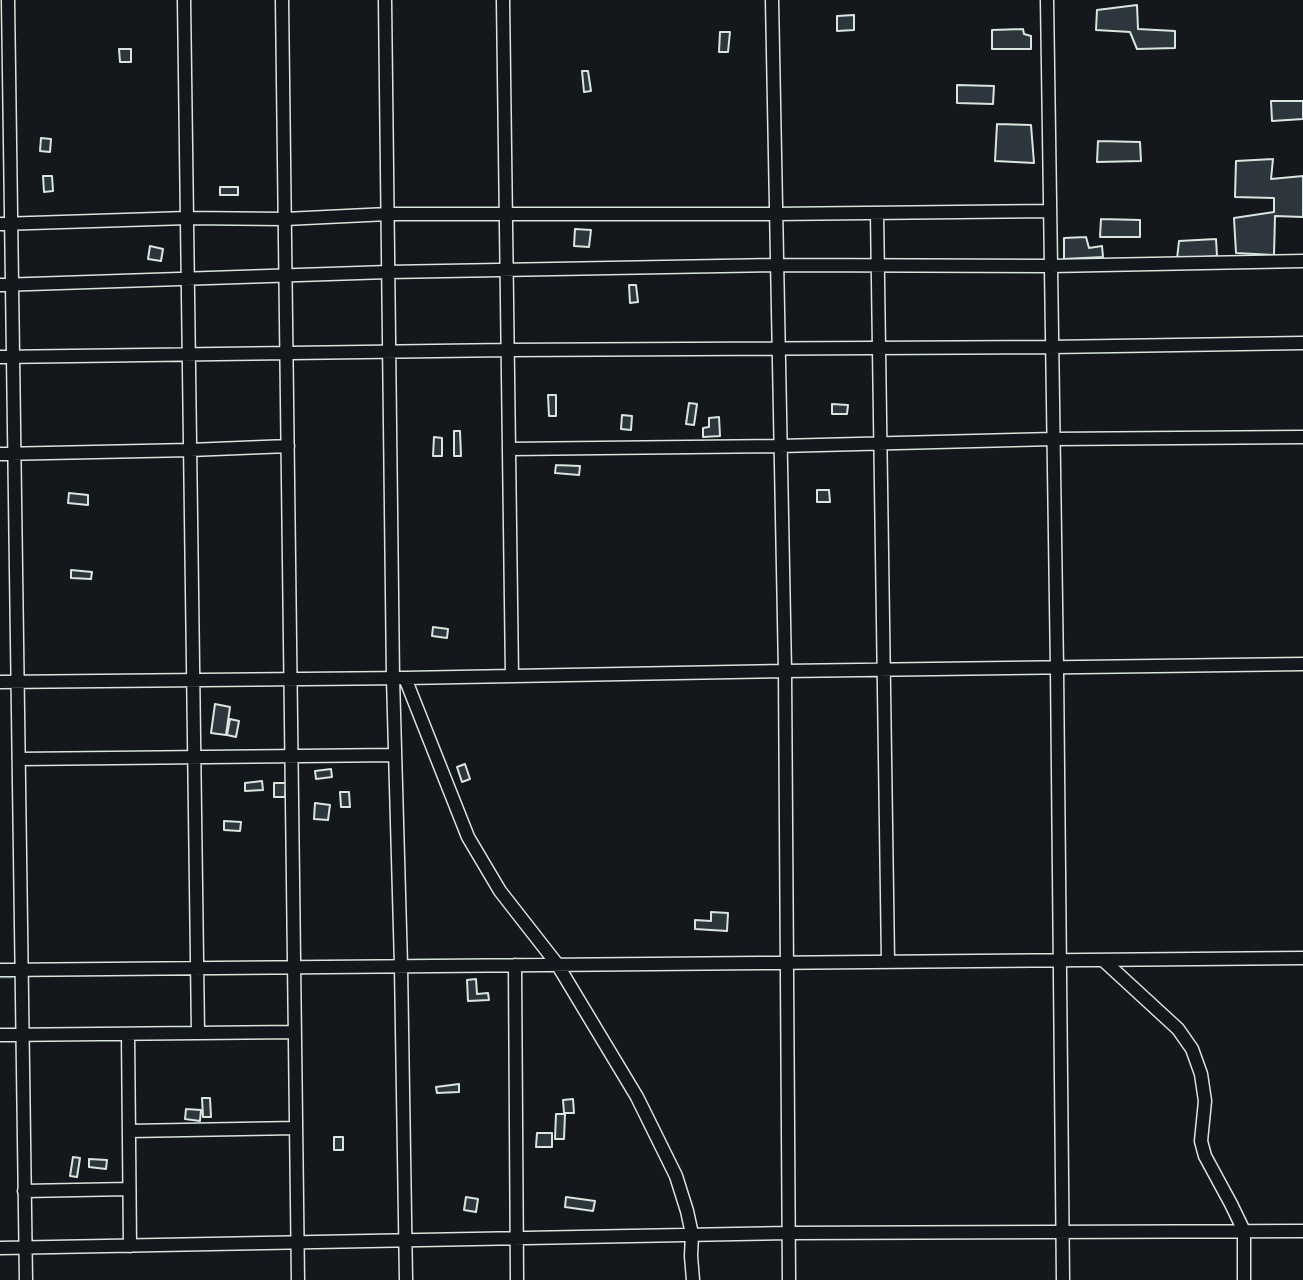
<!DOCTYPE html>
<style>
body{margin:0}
canvas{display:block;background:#14181c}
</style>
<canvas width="1303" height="1280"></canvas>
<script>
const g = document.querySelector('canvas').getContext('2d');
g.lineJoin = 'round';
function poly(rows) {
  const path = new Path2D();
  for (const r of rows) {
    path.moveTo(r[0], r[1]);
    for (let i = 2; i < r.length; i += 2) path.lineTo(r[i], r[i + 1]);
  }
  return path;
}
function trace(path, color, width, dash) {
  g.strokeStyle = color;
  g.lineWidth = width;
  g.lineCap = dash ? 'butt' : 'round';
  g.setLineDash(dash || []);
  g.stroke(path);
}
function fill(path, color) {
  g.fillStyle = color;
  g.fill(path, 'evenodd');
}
const stream = poly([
 [0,977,11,977]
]);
const building = poly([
 [1137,5,1138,29,1175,31,1175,48,1137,49,1130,32,1096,30,1097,10,1137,5],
 [854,15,854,30,837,31,837,16,854,15],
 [1023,29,1024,34,1031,36,1031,49,992,49,992,30,1023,29],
 [720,32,730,32,728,52,719,52,720,32],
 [119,49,131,49,131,62,120,62,119,49],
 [582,71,588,71,591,91,584,92,582,71],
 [957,85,994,86,993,104,957,103,957,85],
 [1271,101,1303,101,1303,119,1272,121,1271,101],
 [997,124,1031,125,1034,163,995,161,997,124],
 [41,138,51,139,50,152,40,151,41,138],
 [1098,141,1140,142,1141,161,1097,162,1098,141],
 [1273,159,1271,179,1303,176,1303,217,1275,216,1274,255,1236,253,1234,218,1274,212,1274,198,1235,197,1236,161,1273,159],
 [43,176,52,176,53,191,44,192,43,176],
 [220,187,238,187,238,195,220,195,220,187],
 [1101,219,1140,220,1140,237,1100,237,1101,219],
 [575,229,591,230,589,247,574,246,575,229],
 [1086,237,1089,248,1102,246,1103,257,1064,259,1064,238,1086,237],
 [1216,239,1217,256,1177,259,1179,241,1216,239],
 [150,246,163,249,161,261,148,259,150,246],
 [629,285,636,285,638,302,630,303,629,285],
 [548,395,556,395,556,416,549,416,548,395],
 [689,403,697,404,694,425,686,424,689,403],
 [832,404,848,405,847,414,832,414,832,404],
 [622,415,632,416,631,430,621,429,622,415],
 [719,417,720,436,703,437,703,428,709,427,709,418,719,417],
 [454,431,460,431,461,456,454,456,454,431],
 [434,437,442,438,442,456,433,456,434,437],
 [556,465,580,466,579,475,555,473,556,465],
 [817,490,829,490,830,502,817,502,817,490],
 [69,493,88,495,88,505,68,503,69,493],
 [71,570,92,572,91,579,71,578,71,570],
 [433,627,448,629,447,638,432,636,433,627],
 [215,704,230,707,226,735,211,733,215,704],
 [230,719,239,721,236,737,227,735,230,719],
 [465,764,470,779,462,782,457,767,465,764],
 [331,769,332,777,316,779,315,771,331,769],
 [262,781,263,790,245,791,245,783,262,781],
 [274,783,286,783,285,797,274,797,274,783],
 [340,792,349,792,350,807,341,807,340,792],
 [315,803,330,805,328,820,314,819,315,803],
 [224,821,241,822,240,831,224,830,224,821],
 [711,912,728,913,727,931,695,929,695,920,711,921,711,912],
 [476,979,477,994,488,993,489,1000,468,1001,467,980,476,979],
 [459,1084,459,1092,437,1093,436,1087,459,1084],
 [202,1098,210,1098,211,1117,203,1117,202,1098],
 [573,1099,574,1113,564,1113,563,1100,573,1099],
 [186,1109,201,1110,200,1121,185,1119,186,1109],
 [556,1114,565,1114,564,1139,555,1139,556,1114],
 [537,1133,552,1133,552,1147,536,1147,537,1133],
 [334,1137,343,1137,343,1150,334,1150,334,1137],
 [73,1157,80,1158,77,1177,70,1176,73,1157],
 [89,1159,107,1160,106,1169,89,1167,89,1159],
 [466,1197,478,1199,476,1212,464,1210,466,1197],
 [566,1197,595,1201,593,1211,565,1207,566,1197]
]);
const street = poly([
 [8,0,26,1280],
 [184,0,198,1033],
 [282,0,298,1280],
 [385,0,393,678,401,966,406,1280],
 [503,0,512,676],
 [772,0,785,671,789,1280],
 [1047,0,1057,669,1063,1280],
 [877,213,888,961],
 [0,224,187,218,285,219,388,214,775,214,1050,211],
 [0,285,388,272,776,265,1051,266,1303,261],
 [0,357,508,350,1051,347,1303,343],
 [509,449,780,446,1053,439,1303,437],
 [0,454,190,450,288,446],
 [405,678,468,837,500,891,557,964,637,1097,676,1176,687,1211,692,1234,691,1256,693,1280],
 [0,682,405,678,785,671,1303,664],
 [19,759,395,755],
 [1103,960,1178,1029,1192,1049,1201,1074,1205,1101,1201,1141,1205,1156,1231,1204,1244,1231,1244,1280],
 [515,965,517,1280],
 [0,970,1303,958],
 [128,1034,130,1246],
 [0,1035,295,1032],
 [129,1131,296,1128],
 [24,1191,129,1189],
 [0,1248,789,1233,1303,1231]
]);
trace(stream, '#2f3f4d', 3.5);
fill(building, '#2c363c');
trace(building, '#d8e6dc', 2);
trace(street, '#d8e6dc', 15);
trace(street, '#14181c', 12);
</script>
